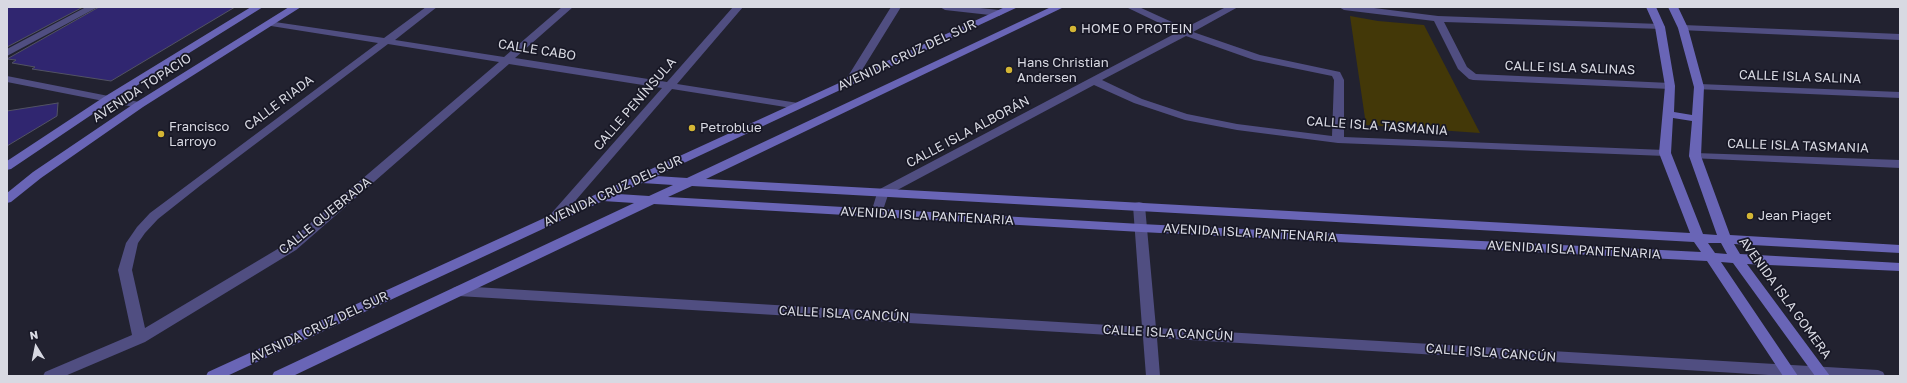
<!DOCTYPE html>
<meta charset="utf-8">
<style>
body{margin:0}
#map{position:relative;width:1907px;height:383px;overflow:hidden;background:#222230;font-family:"Golos Text",sans-serif}
canvas{display:block}
.frame{position:absolute;inset:0;border:8px solid #d8d9e2;pointer-events:none}
.north{position:absolute;left:16px;top:327px;width:40px;height:40px;-webkit-text-stroke:3px #181826;paint-order:stroke;rotate:350deg;font-size:11px;font-weight:700;line-height:16px;text-align:center;color:#d8d9e2}
.north::after{content:'';display:block;margin:auto;width:14px;height:18px;background:#d8d9e2;clip-path:polygon(50% 0,100% 100%,50% 72%,0 100%)}
</style>
<div id="map">
<canvas width="1907" height="383"></canvas>
<div class="frame"></div>
<div class="north">N</div>
</div>
<script>
const g = document.querySelector('canvas').getContext('2d');
g.lineJoin = 'round';
function fill(path, color) {
  g.fillStyle = color;
  g.fill(path, 'evenodd');
}
function poly(rows) {
  const path = new Path2D();
  for (const r of rows) {
    path.moveTo(r[0], r[1]);
    for (let i = 2; i < r.length; i += 2) path.lineTo(r[i], r[i + 1]);
  }
  return path;
}
function trace(path, color, width, dash) {
  g.strokeStyle = color;
  g.lineWidth = width;
  g.lineCap = dash ? 'butt' : 'round';
  g.setLineDash(dash || []);
  g.stroke(path);
}
function label(font, color, halo, rows, align = 'center') {
  g.font = font + ' "Golos Text",sans-serif';
  g.lineWidth = 3.5;
  g.setLineDash([]);
  g.textBaseline = 'middle';
  g.strokeStyle = halo;
  g.fillStyle = color;
  for (const [text, x, y, turn = 0] of rows) {
    g.save();
    g.translate(x, y);
    g.rotate((+turn || 0) * Math.PI / 180);
    g.textAlign = isNaN(turn) ? turn : align;
    if (halo) g.strokeText(text, 0, 0);
    g.fillText(text, 0, 0);
    g.restore();
  }
}
const green = poly([
 [1350,16,1378,21,1424,25,1480,133,1366,125]
]);
const building = poly([
 [7,7,83,7,7,47,7,7],
 [99,7,235,7,111,81,32,69,35,67,12,63,16,60,7,59,99,7],
 [58,103,57,116,7,146,7,111,58,103]
]);
const street = poly([
 [86,7,98,7,7,56,7,49,86,7],
 [426,7,437,7,395,40,504,57,562,7,573,7,515,58,667,82,733,7,743,7,677,84,798,103,803,106,798,109,672,89,557,222,553,223,549,222,547,219,549,216,662,88,509,64,296,250,145,342,65,376,43,376,45,372,132,335,118,270,126,243,137,227,150,213,378,43,271,26,268,25,266,23,268,21,384,38,426,7],
 [388,44,499,62,286,244,145,328,132,270,138,243,145,233,158,219,201,185,388,44],
 [891,7,901,7,854,83,846,83,845,81,891,7],
 [940,7,970,7,999,10,1004,13,999,16,945,10,940,7],
 [1126,7,1139,7,1185,28,1226,7,1238,7,1193,32,1260,55,1340,72,1344,80,1344,137,1665,150,1671,153,1665,156,1338,143,1237,130,1185,120,1134,103,1094,85,888,195,881,216,873,216,871,213,878,190,1178,32,1126,7],
 [1186,36,1254,60,1332,76,1334,80,1332,136,1237,124,1187,114,1142,99,1102,80,1186,36],
 [1339,7,1366,7,1438,16,1660,24,1663,25,1665,27,1663,29,1444,22,1467,67,1476,74,1670,83,1675,86,1670,89,1473,80,1469,79,1458,69,1434,21,1344,10,1339,7],
 [1683,25,1900,34,1900,40,1680,30,1678,28,1680,26,1683,25],
 [7,76,139,102,144,105,139,108,7,82,7,76],
 [1699,84,1900,92,1900,98,1695,89,1694,87,1695,85,1699,84],
 [1695,153,1900,160,1900,168,1691,158,1689,156,1695,153],
 [1139,202,1143,203,1145,206,1156,328,1878,370,1883,372,1885,376,1785,376,1157,338,1160,376,1146,376,1143,337,458,296,453,294,451,291,453,288,458,286,1142,327,1133,206,1135,203,1139,202]
]);
const secondary = poly([
 [251,7,263,7,112,101,11,169,7,170,7,161,104,97,251,7],
 [289,7,301,7,143,107,41,178,11,202,7,203,7,193,33,172,135,103,289,7],
 [1005,7,1018,7,656,176,687,178,1051,7,1064,7,706,179,1690,233,1659,153,1665,86,1655,27,1646,7,1656,7,1665,27,1675,86,1674,112,1692,115,1694,87,1678,28,1668,7,1678,7,1688,28,1704,87,1701,156,1730,235,1900,245,1900,253,1734,244,1740,254,1900,263,1900,271,1747,264,1830,376,1815,376,1733,263,1721,262,1798,376,1783,376,1707,261,1141,232,654,204,293,376,272,376,274,372,634,203,603,201,227,376,206,376,208,372,1005,7],
 [1673,118,1692,121,1689,156,1717,235,1703,234,1671,153,1673,118],
 [642,183,673,185,649,196,618,194,642,183],
 [692,186,1694,242,1701,252,1141,224,668,197,692,186],
 [1708,243,1721,243,1727,254,1715,253,1708,243]
]);
const markers = [
 [1073,29,4,"#d4b635"],
 [1009,70,4,"#d4b635"],
 [692,128,4,"#d4b635"],
 [161,134,4,"#d4b635"],
 [1750,216,4,"#d4b635"]
];
const poiNames = [
 ["HOME O PROTEIN",1081,29],
 ["Hans Christian",1017,63],
 ["Andersen",1017,78],
 ["Francisco",169,127],
 ["Larroyo",169,142],
 ["Petroblue",700,128],
 ["Jean Piaget",1758,216]
];
const streetNames = [
 ["CALLE CABO",537,50,9],
 ["AVENIDA CRUZ DEL SUR",907,55,-25],
 ["CALLE ISLA SALINAS",1570,68,2],
 ["CALLE ISLA SALINA",1800,77,2],
 ["AVENIDA TOPACIO",142,88,-33],
 ["CALLE RIADA",279,103,-37],
 ["CALLE PENÍNSULA",635,104,-49],
 ["CALLE ISLA TASMANIA",1377,126,4],
 ["CALLE ISLA ALBORÁN",968,132,-28],
 ["CALLE ISLA TASMANIA",1798,146,2],
 ["AVENIDA CRUZ DEL SUR",613,191,-25],
 ["CALLE QUEBRADA",325,216,-39],
 ["AVENIDA ISLA PANTENARIA",927,216,3],
 ["AVENIDA ISLA PANTENARIA",1250,233,3],
 ["AVENIDA ISLA PANTENARIA",1574,250,3],
 ["AVENIDA ISLA GOMERA",1785,298,54],
 ["CALLE ISLA CANCÚN",844,314,3],
 ["AVENIDA CRUZ DEL SUR",319,327,-25],
 ["CALLE ISLA CANCÚN",1168,333,3],
 ["CALLE ISLA CANCÚN",1491,353,4]
];
fill(green, '#433808');
fill(building, '#302670');
trace(building, '#525363', 1);
fill(street, '#504e81');
fill(secondary, '#6965b6');
for (const [x, y, r, color] of markers) {
  const dot = new Path2D();
  dot.arc(x, y, r, 0, 2 * Math.PI);
  g.fillStyle = color;
  g.fill(dot);
  trace(dot, '#181826', 1.5);
}
label('13px', '#d8d9e2', '#181826', poiNames, 'left');
label('13px', '#d8d9e2', '#181826', streetNames);
</script>
